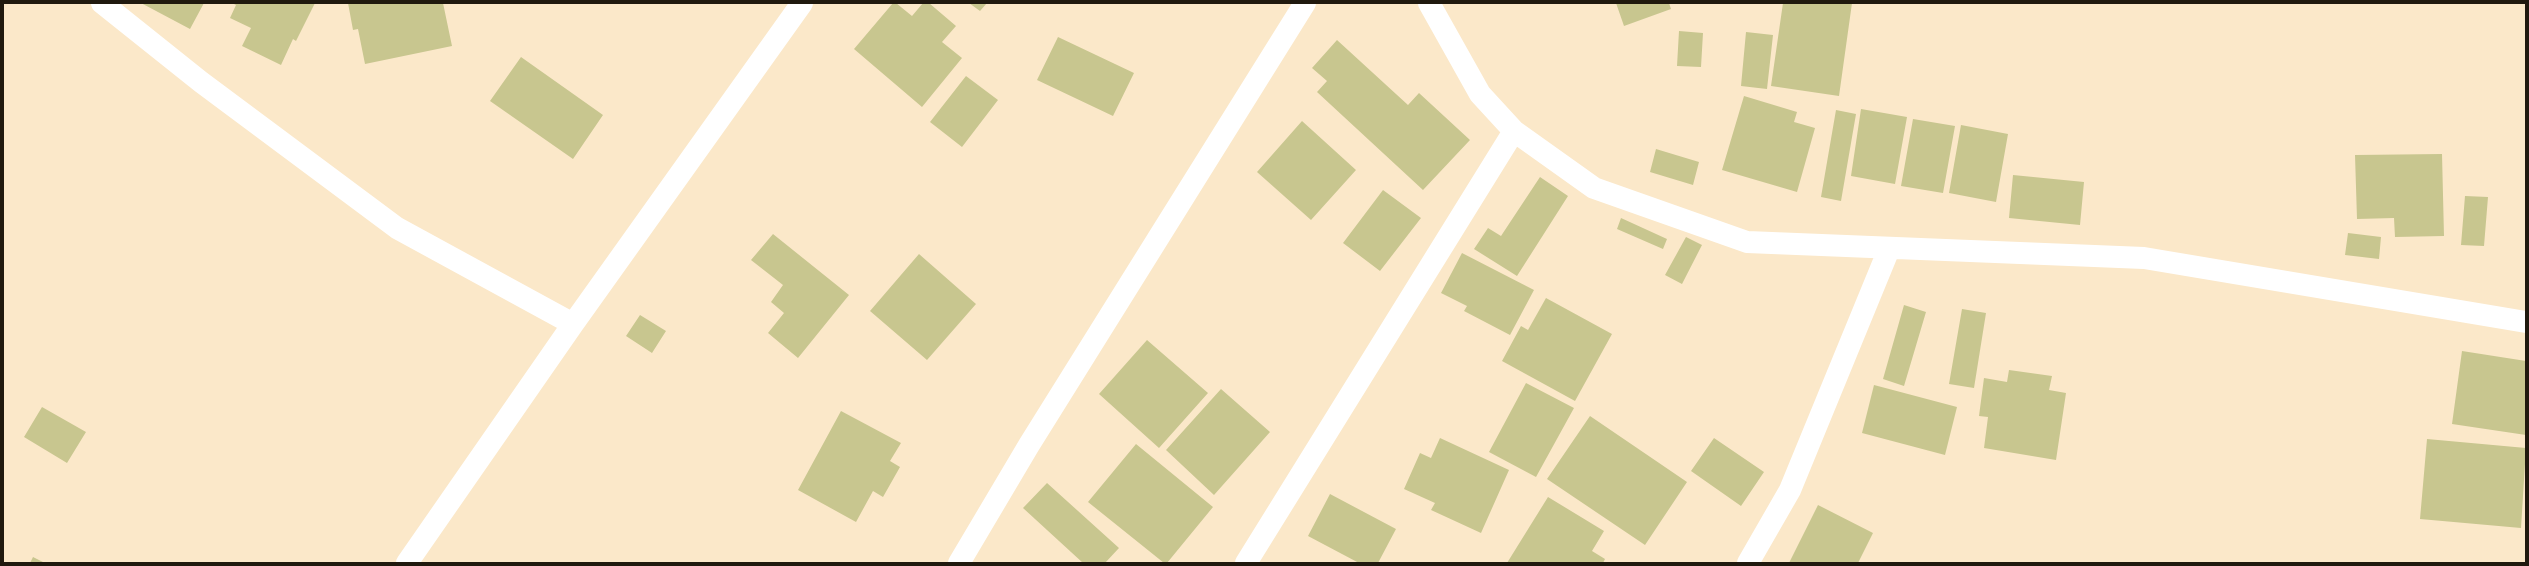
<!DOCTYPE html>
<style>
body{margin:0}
#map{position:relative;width:2529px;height:566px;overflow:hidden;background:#fbe8c9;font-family:"IBM Plex Sans",sans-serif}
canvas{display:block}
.frame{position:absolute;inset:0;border:4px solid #20190e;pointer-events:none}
</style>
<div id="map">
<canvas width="2529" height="566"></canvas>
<div class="frame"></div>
</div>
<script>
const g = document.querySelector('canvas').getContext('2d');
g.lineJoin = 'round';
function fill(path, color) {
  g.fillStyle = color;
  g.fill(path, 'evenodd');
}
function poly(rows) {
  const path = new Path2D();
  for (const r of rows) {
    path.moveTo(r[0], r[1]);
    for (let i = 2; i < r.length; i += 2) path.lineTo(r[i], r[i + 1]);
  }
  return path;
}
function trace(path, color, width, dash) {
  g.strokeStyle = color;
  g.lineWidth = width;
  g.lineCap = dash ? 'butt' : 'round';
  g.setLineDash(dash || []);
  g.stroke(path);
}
const building = poly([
 [141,3,204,3,190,29],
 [232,3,315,3,296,41,293,39,281,65,242,46,251,28,230,18,236,5],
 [348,3,443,3,452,46,365,64,358,29,353,30],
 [893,3,896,3,912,16,923,3,929,3,956,26,942,42,962,58,922,107,854,49],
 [969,3,987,3,980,11],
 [1616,3,1669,3,1671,9,1624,26],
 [1783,3,1852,3,1839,96,1771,86],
 [1679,31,1703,33,1701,67,1677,66],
 [1746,32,1773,35,1767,89,1741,86],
 [1058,37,1134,73,1113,116,1037,80],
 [1337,40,1408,105,1419,93,1470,140,1423,190,1317,92,1327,81,1312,68],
 [521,57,603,115,573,159,490,101],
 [966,76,998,100,962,147,930,122],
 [1744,96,1797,112,1794,122,1815,128,1797,192,1722,170],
 [1861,109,1907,117,1895,184,1851,176],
 [1836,110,1856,114,1841,201,1821,197],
 [1913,119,1955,126,1943,193,1901,186],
 [1302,121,1356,170,1311,220,1257,172],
 [1961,125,2008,134,1996,202,1949,193],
 [1656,149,1699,162,1693,185,1650,172],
 [2442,154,2444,236,2395,237,2394,218,2357,219,2355,155],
 [2013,175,2084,182,2080,225,2009,218],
 [1540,177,1568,196,1517,276,1474,249,1488,228,1501,236],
 [1383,190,1421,218,1380,271,1343,243],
 [2465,196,2488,197,2484,246,2461,245],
 [1621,218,1667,239,1663,249,1617,229],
 [2348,233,2381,237,2379,259,2345,255],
 [773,234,849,295,798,358,768,333,784,313,771,302,783,285,751,260],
 [1686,237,1702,245,1682,284,1665,275],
 [1462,253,1534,290,1510,335,1464,311,1467,306,1441,293],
 [919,254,976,304,927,360,870,311],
 [1546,298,1612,334,1575,401,1502,361,1521,326,1528,330],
 [1904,305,1926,312,1904,386,1883,379],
 [1962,309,1986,313,1974,388,1949,384],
 [640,315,666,331,652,353,626,336],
 [1147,340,1208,393,1159,448,1099,394],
 [2462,351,2526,361,2526,435,2452,424],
 [2009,370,2052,376,2049,390,2066,393,2056,460,1984,448,1988,417,1979,416,1984,378,2007,382],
 [1526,383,1574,408,1536,477,1489,452],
 [1874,385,1957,407,1945,455,1862,433],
 [1221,389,1270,432,1214,495,1166,450],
 [42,407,86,432,67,463,24,437],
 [841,411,901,443,890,461,900,467,883,497,873,491,856,522,798,490],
 [1590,416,1687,482,1645,545,1547,479],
 [1440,438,1509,470,1481,533,1431,510,1435,503,1404,489,1420,453,1431,458],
 [1714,438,1764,472,1741,506,1691,471],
 [2427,439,2526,448,2521,528,2420,519],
 [1136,444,1213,507,1167,563,1164,563,1088,502],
 [1047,483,1119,548,1105,563,1083,563,1023,508],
 [1330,494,1396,529,1378,563,1359,563,1308,536],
 [1548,497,1604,531,1592,551,1605,559,1603,563,1507,563],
 [1818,505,1873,533,1858,563,1789,563],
 [33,557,45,563,30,563]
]);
const minor = poly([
 [102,3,201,82,397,228,573,324],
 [1429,3,1480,94,1514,131,1594,188,1747,242,2144,258,2526,322],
 [407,563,573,324,802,3],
 [959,563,1029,445,1305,3],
 [1246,563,1514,131],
 [1748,563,1790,490,1889,249]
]);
fill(building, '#c8c68f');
trace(minor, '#fff', 22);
</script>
